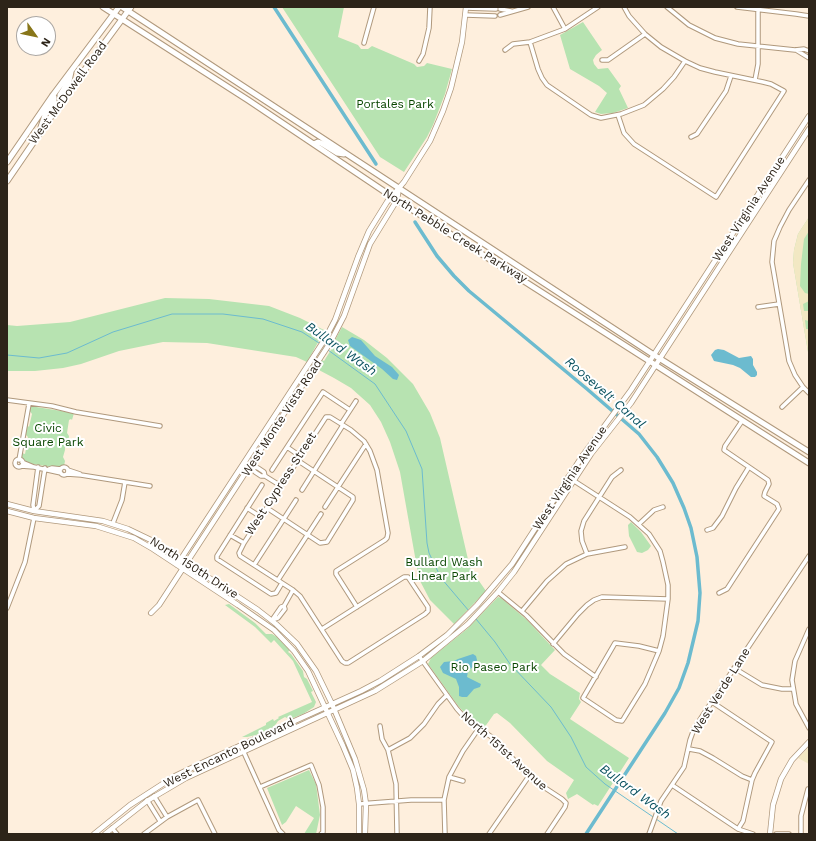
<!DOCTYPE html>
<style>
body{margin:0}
#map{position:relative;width:816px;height:841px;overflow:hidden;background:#feefdd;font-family:"Work Sans",sans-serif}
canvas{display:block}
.frame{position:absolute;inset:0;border:8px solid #2d2419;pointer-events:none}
.north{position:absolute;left:16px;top:16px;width:40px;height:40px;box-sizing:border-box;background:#fff;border:1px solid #aba7a3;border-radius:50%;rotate:123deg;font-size:11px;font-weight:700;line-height:16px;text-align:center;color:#2d2419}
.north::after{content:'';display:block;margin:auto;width:14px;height:18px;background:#887619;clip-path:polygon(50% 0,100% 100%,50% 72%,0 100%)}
</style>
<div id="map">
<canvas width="816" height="841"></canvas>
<div class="frame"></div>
<div class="north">N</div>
</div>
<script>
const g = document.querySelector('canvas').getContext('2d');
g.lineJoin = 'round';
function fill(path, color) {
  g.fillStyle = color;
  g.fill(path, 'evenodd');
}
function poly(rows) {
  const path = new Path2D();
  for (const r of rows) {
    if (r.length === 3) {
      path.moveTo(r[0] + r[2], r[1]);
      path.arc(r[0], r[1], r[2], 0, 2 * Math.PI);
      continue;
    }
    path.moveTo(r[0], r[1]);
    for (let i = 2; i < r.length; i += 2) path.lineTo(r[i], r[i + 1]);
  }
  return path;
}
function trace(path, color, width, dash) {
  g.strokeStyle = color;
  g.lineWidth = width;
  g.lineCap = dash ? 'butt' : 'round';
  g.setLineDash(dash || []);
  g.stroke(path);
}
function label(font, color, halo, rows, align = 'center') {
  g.font = font + ' "Work Sans",sans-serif';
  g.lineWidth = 4;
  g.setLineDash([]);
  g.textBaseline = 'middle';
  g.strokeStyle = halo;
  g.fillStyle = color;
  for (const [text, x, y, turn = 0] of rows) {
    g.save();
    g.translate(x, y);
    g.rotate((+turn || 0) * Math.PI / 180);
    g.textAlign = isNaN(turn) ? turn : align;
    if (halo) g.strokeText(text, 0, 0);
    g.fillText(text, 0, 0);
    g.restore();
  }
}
const green = poly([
 [282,7,344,7,338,37,358,45,361,49,368,49,372,46,414,64,417,67,424,66,427,63,452,69,445,94,433,125,427,137,404,172,380,157],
 [583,22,602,50,596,55,593,60,594,64,598,69,608,68,621,86,619,89,628,108,613,113,601,114,595,112,607,93,599,86,570,69,560,35],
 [809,217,809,358,793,263,794,250,798,234],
 [165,298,209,299,269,306,300,318,326,331,322,338,321,337,307,362,296,357,207,343,163,342,119,351,81,364,63,368,35,371,7,371,7,325,17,326,70,322],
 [342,327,364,340,387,358,413,384,430,413,440,438,470,568,486,591,454,624,430,600,419,579,400,472,390,442,381,422,370,405,351,388,334,378,317,369,322,360,324,361,334,345,333,344],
 [30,406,74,413,72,420,71,419,69,420,67,433,69,436,68,444,65,443,65,450,63,457,65,461,64,466,57,468,27,463,20,459,22,453,25,454,27,444,26,443,28,437,25,434,27,425,29,427,32,414,29,410],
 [631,522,641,532,651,546,648,550,642,553,637,552,629,536,628,525],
 [498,597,501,598,527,620,555,650,541,665,550,674,580,693,579,699,581,702,570,719,629,758,598,806,594,804,593,805,577,794,568,799,566,793,574,780,547,761,510,723,497,713,494,714,484,728,470,718,459,707,428,664,431,658,467,629],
 [229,604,255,623,266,634,272,634,277,637,290,650,288,652,291,654,303,671,304,677,307,679,313,691,311,692,316,702,314,707,303,714,293,718,289,719,285,717,278,721,276,724,272,728,256,735,247,737,242,737,266,725,266,723,273,719,274,721,279,718,278,717,312,702,293,661,274,640,271,643,255,627,225,605],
 [309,770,316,784,320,815,316,834,304,834,314,818,296,806,286,822,282,825,267,788]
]);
const sand = poly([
 [809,217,809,231,804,239,801,264,800,286,805,293,809,294,809,301,803,304,804,311,809,311,809,321,805,320,806,329,809,329,809,358,793,263,794,250,798,234],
 [809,747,809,764,798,758]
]);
const water = poly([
 [352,337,361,340,375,356,392,367,399,375,397,380,393,379,382,369,350,346,348,340],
 [718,349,724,350,739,358,751,356,753,359,753,365,757,372,757,375,755,377,751,377,740,368,733,365,714,361,711,355,715,350],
 [473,654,476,656,477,660,475,665,468,671,467,677,481,684,480,687,474,689,467,697,462,697,459,696,459,687,456,679,443,673,440,667,444,662,454,661,458,659]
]);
const stream = poly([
 [328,350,375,384,406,431,422,469,427,543,429,553,441,578,469,611],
 [7,355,39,358,67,353,113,332,172,314,223,314,263,319,302,332,319,343],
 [476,619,495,642,510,664,551,707,571,737,586,767,605,784,678,834]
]);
const canal = poly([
 [274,7,376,164],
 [415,222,437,256,454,276,469,291,587,389,639,434,657,457,673,483,684,508,691,528,697,557,700,593,698,621,688,663,679,688,665,713,586,834]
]);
const street = poly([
 [553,7,565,29],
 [667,7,689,25,715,38,738,44,795,50,804,49,809,51],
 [737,7,796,14,809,16],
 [466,8,496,9],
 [500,9,511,11],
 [466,15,495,16],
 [500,15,528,7],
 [530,42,538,69,542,78,547,85,591,115,601,118,621,114,644,105,663,89,674,77,685,61],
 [364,43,374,7],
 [505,50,513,44,530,42,565,29,598,7],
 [796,50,809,58],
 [602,60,608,60,645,34],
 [419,61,423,54,429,28,430,7],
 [755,80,758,64,758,10],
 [618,115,624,133,634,144,716,197,784,91,771,84,763,82,715,72,700,68,685,61,661,47,645,34,629,16,624,7],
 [691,137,697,134,726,91,731,76],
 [809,180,789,210,780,227,774,241,772,262,789,361,795,375,803,387,809,393],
 [758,307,779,304],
 [7,400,52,406,76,412,160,426],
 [782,407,803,387],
 [341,424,356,401],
 [287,447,300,456],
 [19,463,4],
 [19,460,29,404],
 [22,462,34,467],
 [250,465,258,468,264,472,265,476,261,476,255,472,250,465],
 [21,466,34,467,61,473],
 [64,471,4],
 [49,469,52,468,61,469],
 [68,470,80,474],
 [272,470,323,392,350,410],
 [67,474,81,475,150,486],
 [265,476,281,486],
 [568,477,630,517,649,534,660,551,663,562,668,585,668,599,663,636,659,651,645,684,624,718,622,721,616,720,583,698,615,643,639,646,659,651],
 [262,485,217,556,217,559,271,594,276,593,282,583],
 [302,490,343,425],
 [325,507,366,444],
 [247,508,261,517],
 [267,508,320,543,327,542,353,500,353,497,297,460],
 [34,511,39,506,45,468],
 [34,511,33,505,38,467],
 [113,523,122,500,125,482],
 [639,524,654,510,663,507],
 [707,530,713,528,722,516,736,488,749,467],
 [230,535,244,543],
 [587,554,582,541,581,531,584,521,612,477,621,470],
 [254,565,296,500],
 [278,580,321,514],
 [498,592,526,615,564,654,596,677],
 [719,593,727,589,779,509,777,504,764,496,765,492,769,484,768,480,724,450,725,446,742,421],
 [7,608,25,562,34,518],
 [522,611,547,581,566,564,587,554,625,547],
 [272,620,278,618,285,609,284,606,293,590],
 [272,620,281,607,284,606],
 [322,629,404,577,408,577,428,607,428,611,425,614,348,663,345,663,342,661,300,596,293,590,240,556,239,553,244,543,326,417,330,417,351,430,364,441,370,451,377,470,388,533,387,538,385,540,336,571,336,574,357,607],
 [809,629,795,661,792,680,796,704,809,728],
 [553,644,578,614,587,605,594,600,602,597,668,599],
 [419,656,457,709,466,719,493,738,533,780,562,799,566,803,565,807,547,834],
 [734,668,762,685,782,689,792,689],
 [712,702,772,742,755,773,752,780,743,821,738,829],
 [380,726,382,739,388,750,396,784,397,834],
 [241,746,279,830,283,834],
 [689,749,700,751,713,758,742,776,752,780],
 [388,750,410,738,424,724,438,704,447,695],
 [449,777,463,781],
 [672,785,738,829,753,834],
 [260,787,311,765,319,785,323,807,323,832,321,834],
 [154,796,167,817],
 [147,800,160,821],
 [359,804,411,800,444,800],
 [112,828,117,834],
 [144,834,167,817,198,800,215,834],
 [445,834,444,800,449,777,463,751,479,728],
 [489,834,529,776],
 [649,834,661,801,684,767,690,740,694,729,703,715,809,556],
 [776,834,789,834],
 [801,834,801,816,808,789,809,790]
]);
const secondary = poly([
 [7,504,34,511,103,521,128,529,153,541,258,610,276,624,297,644,316,671,332,704,355,759,364,790,366,804,365,834],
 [7,511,34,518,96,526,134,538,153,549,238,605,274,630,294,651,308,671,343,746,353,770,357,788,359,804,359,834],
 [177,565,325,339,335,320,358,257,369,231,387,202,404,182,430,141,443,111,451,88,462,42,466,7],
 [151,613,159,605,330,343,344,316,370,244,397,200,399,188],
 [94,834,130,805,175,776,206,761,361,691,380,681,419,656,447,635,477,605,512,564,583,455,631,390,809,116],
 [105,834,147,801,186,778,375,691,423,661,468,624,498,592,514,572,591,454,631,403,809,129],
 [770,834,773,805,781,779,792,760,809,742]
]);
const primary = poly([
 [103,7,248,100,397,200,809,463],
 [122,7,654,355,809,452],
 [61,102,60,95,69,81,71,72],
 [41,127,45,115,54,102,54,97,53,95],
 [314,144,318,142,321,143,337,153,344,154],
 [7,162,53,95,119,7],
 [7,181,61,102,131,7]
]);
const streetNames = [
 ["West McDowell Road",68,93,-54],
 ["West Virginia Avenue",749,209,-57],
 ["North Pebble Creek Parkway",455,236,32],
 ["West Monte Vista Road",282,418,-57],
 ["West Virginia Avenue",570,478,-56],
 ["West Cypress Street",281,484,-57],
 ["North 150th Drive",194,568,33],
 ["West Verde Lane",721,691,-58],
 ["North 151st Avenue",504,751,42],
 ["West Encanto Boulevard",229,753,-26]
];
const parkNames = [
 ["Portales Park",395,104],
 ["Civic",48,428],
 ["Square Park",48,442],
 ["Bullard Wash",444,562],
 ["Linear Park",444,576],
 ["Rio Paseo Park",494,667]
];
const waterNames = [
 ["Bullard Wash",341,349,35],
 ["Roosevelt Canal",605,393,41],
 ["Bullard Wash",635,792,36]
];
fill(green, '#b7e3b1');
fill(sand, '#f2e8c3');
fill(water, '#6cbbcf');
trace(stream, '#6cbbcf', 1);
trace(canal, '#6cbbcf', 3.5);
trace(street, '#b0997d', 5.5);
trace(secondary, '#b0997d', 6);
trace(primary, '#b0997d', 7);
trace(street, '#fff', 3.5);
trace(secondary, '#fff', 4.5);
trace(primary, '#fff', 5);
label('12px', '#2d2419', '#fff', streetNames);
label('12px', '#0a4702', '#fff', parkNames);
label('italic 13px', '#09515f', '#fff', waterNames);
</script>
